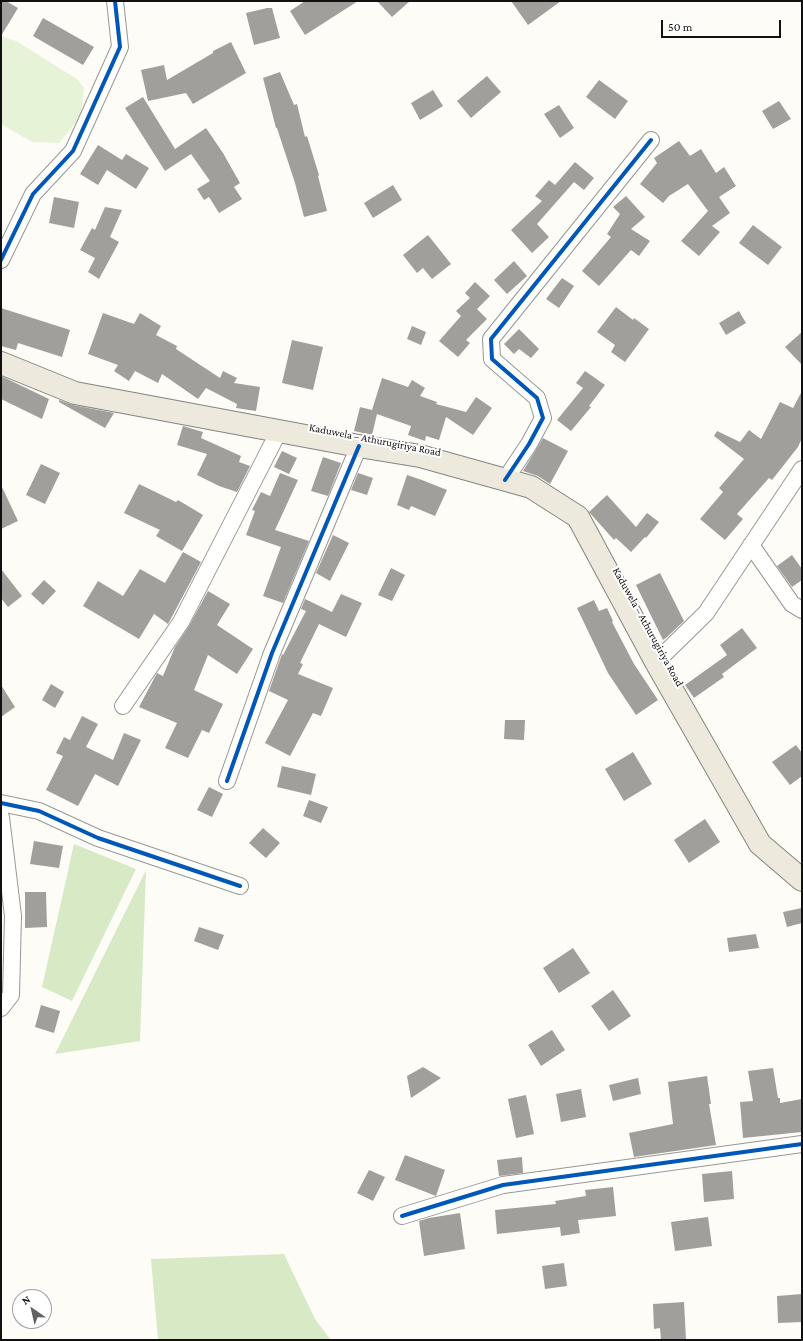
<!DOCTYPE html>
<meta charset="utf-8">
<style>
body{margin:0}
#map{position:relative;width:803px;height:1341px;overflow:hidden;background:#fdfcf7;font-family:"Crimson Pro",serif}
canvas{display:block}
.frame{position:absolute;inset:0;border:2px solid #111;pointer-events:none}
.north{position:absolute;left:12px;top:1289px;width:40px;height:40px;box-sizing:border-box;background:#fff;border:1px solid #a0a0a0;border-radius:50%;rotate:326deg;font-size:11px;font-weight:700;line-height:16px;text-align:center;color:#111}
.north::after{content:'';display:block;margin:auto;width:14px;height:18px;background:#646362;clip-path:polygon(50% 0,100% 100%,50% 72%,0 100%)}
.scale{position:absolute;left:661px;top:20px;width:120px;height:18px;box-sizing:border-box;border:2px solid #111;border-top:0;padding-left:5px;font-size:12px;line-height:14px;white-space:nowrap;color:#111;-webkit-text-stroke:3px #fff;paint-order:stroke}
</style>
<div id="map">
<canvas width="803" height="1341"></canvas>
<div class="frame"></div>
<div class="north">N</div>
<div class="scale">50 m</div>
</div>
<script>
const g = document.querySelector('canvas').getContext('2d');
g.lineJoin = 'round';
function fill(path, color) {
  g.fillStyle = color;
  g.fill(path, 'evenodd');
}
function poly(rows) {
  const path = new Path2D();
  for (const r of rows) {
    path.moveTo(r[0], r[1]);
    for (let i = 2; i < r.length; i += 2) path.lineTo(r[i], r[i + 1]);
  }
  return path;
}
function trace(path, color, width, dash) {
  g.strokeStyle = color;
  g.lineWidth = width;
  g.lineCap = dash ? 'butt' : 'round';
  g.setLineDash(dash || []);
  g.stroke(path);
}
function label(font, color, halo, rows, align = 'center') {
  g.font = font + ' "Crimson Pro",serif';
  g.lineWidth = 4;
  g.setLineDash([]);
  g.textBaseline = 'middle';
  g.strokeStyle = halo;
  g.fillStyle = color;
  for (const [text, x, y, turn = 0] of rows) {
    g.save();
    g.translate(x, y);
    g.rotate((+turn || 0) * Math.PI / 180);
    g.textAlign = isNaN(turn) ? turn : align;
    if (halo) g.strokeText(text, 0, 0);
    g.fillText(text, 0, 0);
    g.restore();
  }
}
const green = poly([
 [1,36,16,41,77,79,84,88,81,116,59,143,32,142,1,124]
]);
const forest = poly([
 [74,844,136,869,72,1001,42,987],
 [146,870,140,1041,55,1054],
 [284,1254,315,1319,331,1340,158,1340,151,1259]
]);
const building = poly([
 [1,1,6,1,18,8,1,36],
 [305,1,358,1,305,35,290,11],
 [377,1,410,1,392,17],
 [511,1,561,1,528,25],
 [267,8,272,8,280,38,254,45,246,13],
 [43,18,94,47,83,65,33,36],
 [231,42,246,73,193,104,186,93,148,101,141,70,164,65,167,80,213,53,213,51],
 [280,72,294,105,297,104,305,137,307,136,319,175,318,176,327,211,304,217,295,183,277,128,276,128,263,78],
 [487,76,501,92,471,118,457,101],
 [599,80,628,101,615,119,586,97],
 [433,90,443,106,420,120,411,103],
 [143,97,175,149,206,128,223,153,240,183,234,187,242,199,219,213,209,197,204,200,197,189,210,181,191,154,165,171,125,108],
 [779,101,791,119,773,129,762,111],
 [559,105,574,128,560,138,544,114],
 [679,141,690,156,701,149,716,173,724,167,736,186,719,197,730,213,712,226,720,232,699,256,681,241,708,211,688,184,669,196,663,203,640,184,657,163,654,158],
 [98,145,122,160,126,154,149,168,136,189,107,170,98,185,80,174],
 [575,162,594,178,584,190,574,182,537,224,549,237,532,253,511,230,542,201,535,196,549,180,555,185],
 [393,185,402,200,373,218,364,203],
 [626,196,645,217,631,229,650,241,639,256,631,250,599,286,582,271,611,237,607,234,620,214,613,207],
 [54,197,79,202,74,228,49,223],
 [105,207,122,210,110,237,119,242,99,279,88,272,95,258,80,250,92,228,95,230],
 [753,225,782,247,768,265,739,243],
 [428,235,451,264,432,279,423,268,417,273,403,255],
 [514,261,527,276,507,294,494,280],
 [562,278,574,286,559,308,546,299],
 [475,282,490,296,477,309,487,319,466,340,470,343,458,357,439,341,461,316,456,311,470,298,465,293],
 [616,307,633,320,634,318,649,329,625,362,611,352,615,345,597,332],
 [1,308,70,330,62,357,18,343,16,350,1,346],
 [739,311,746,323,726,335,719,323],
 [103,313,134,324,140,313,161,326,156,335,177,346,176,349,220,378,223,371,237,378,234,383,260,387,256,411,236,408,237,404,206,388,198,399,162,374,158,383,135,371,129,381,114,371,118,365,88,354],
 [412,326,426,332,421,345,407,339],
 [519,329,539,349,531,358,519,349,514,354,504,344],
 [802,332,802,365,785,347],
 [292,340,323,347,313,390,282,383],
 [585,371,605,385,589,406,591,407,571,431,557,420,583,388,576,383],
 [1,376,49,399,42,419,1,399],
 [382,378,408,387,412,380,425,388,420,396,437,402,436,404,466,412,476,397,492,408,473,435,446,417,439,440,426,436,425,441,408,435,411,426,377,414,372,435,354,431,360,407,372,410],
 [802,391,802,438,798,447,772,480,769,478,737,514,743,519,725,540,700,519,723,492,719,488,744,459,714,436,717,431,740,442,749,430,761,439,780,402,793,408],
 [59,400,73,405,114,413,105,428,59,402],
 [183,426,203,432,201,438,241,456,239,462,250,466,237,492,219,486,197,475,207,454,177,445],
 [543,438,568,451,550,484,538,476,523,471],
 [282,451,297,458,289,474,274,467],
 [323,457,341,463,328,496,311,491],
 [41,464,60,473,45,504,26,495],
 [280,473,298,480,275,530,309,541,283,603,263,596,281,547,246,535,255,511,252,510,261,492,270,496],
 [358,473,373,478,367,495,351,490],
 [407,475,422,480,447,490,435,516,411,506,409,510,397,505],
 [139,484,176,502,178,500,203,515,182,551,156,536,160,530,124,513],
 [1,485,18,521,1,529],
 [607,495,636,527,647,513,659,522,646,538,645,537,631,552,616,538,614,540,589,512],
 [333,535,349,543,330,581,316,573],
 [183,552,201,562,168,624,154,614,139,639,83,606,98,581,123,596,140,569,165,583],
 [792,555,802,569,802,580,792,587,777,566],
 [391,568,405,575,392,601,378,595],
 [1,569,22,596,8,607,1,598],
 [660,573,684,621,667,637,663,640,636,585],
 [44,580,56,591,43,605,31,594],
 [208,591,230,604,217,625,253,649,237,674,208,655,194,690,223,704,209,733,202,730,188,758,165,748,177,723,139,707,157,673,163,676,175,647,189,626],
 [341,594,362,603,346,637,319,624,300,663,303,664,298,674,333,688,321,716,313,713,290,756,265,743,288,700,269,691,282,654,283,655,306,611,301,609,305,599,332,612],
 [594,600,599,611,607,608,613,621,612,622,634,664,658,700,636,715,608,673,577,608],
 [742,628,757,648,722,674,724,677,694,698,685,685,727,655,720,645],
 [51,684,64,692,55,708,42,700],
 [1,685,15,707,1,717],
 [82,716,98,724,86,747,113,760,124,733,141,740,118,786,95,774,78,806,46,790,63,756,56,753,64,737,70,740],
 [505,720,525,720,524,740,504,739],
 [796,745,802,753,802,776,790,785,772,762],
 [633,752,652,784,624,801,605,769],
 [282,766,316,774,311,795,277,787],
 [209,787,223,794,212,817,197,810],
 [309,800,328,807,321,823,303,816],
 [705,819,720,842,689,863,674,840],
 [263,828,280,843,266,858,249,843],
 [34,841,63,846,59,868,30,864],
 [25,892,46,892,47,927,25,928],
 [802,908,802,923,787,927,783,912],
 [199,927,224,935,218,950,194,941],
 [756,934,759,948,729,952,727,938],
 [573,948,590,973,559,993,543,968],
 [613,990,631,1016,609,1031,591,1006],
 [41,1005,60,1011,54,1033,35,1027],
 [552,1030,565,1050,541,1066,528,1045],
 [423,1067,441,1078,411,1098,407,1076],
 [773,1068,778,1098,780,1098,780,1103,802,1099,802,1132,743,1138,740,1102,753,1101,748,1071],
 [707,1076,711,1104,709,1104,716,1145,634,1157,629,1133,673,1124,668,1082],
 [638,1078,641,1094,613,1101,609,1085],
 [581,1089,586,1117,561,1122,556,1094],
 [526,1095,534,1134,516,1138,508,1099],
 [405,1155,445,1170,436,1196,395,1180],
 [522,1157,523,1173,499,1176,497,1160],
 [369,1170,385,1177,373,1201,357,1193],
 [732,1171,734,1199,704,1202,702,1174],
 [613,1187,616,1216,578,1220,580,1233,561,1236,560,1227,497,1234,495,1210,556,1204,555,1201,586,1196,585,1190],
 [460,1213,465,1249,424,1256,419,1221,429,1218],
 [708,1217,712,1246,675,1251,671,1222],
 [564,1263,567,1286,545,1289,542,1266],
 [802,1294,802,1322,778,1323,777,1296],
 [684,1302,686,1340,661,1340,660,1328,654,1329,653,1304]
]);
const minor = poly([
 [1,260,33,194,73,151,120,47,115,1],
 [505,480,529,444,543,418,537,398,492,359,491,339,651,140],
 [751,545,792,604,802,610],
 [656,662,706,613,802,469],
 [123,706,181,622,279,431],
 [227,781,272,653,359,446],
 [1,803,39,811,98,838,240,886],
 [1,817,13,916,11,995,1,1008],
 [402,1216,503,1185,802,1144]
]);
const primary = poly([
 [1,363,75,393,359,446,420,456,531,487,578,517,656,662,760,844,802,880]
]);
const cycleway = poly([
 [1,260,33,194,73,151,120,47,115,1],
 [505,480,529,444,543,418,537,398,492,359,491,339,651,140],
 [227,781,272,653,359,446],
 [1,803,39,811,98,838,240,886],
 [402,1216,503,1185,802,1144]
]);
const streetNames = [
 ["Kaduwela – Athurugiriya Road",375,440,11],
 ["Kaduwela – Athurugiriya Road",648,627,61]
];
fill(green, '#e7f3d7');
fill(forest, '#d8eac5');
fill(building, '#a19f9c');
trace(minor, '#979795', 18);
trace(primary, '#858482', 24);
trace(minor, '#fffffe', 16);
trace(primary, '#ede9dc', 22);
trace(cycleway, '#0057b8', 4);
label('11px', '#111', '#fff', streetNames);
</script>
